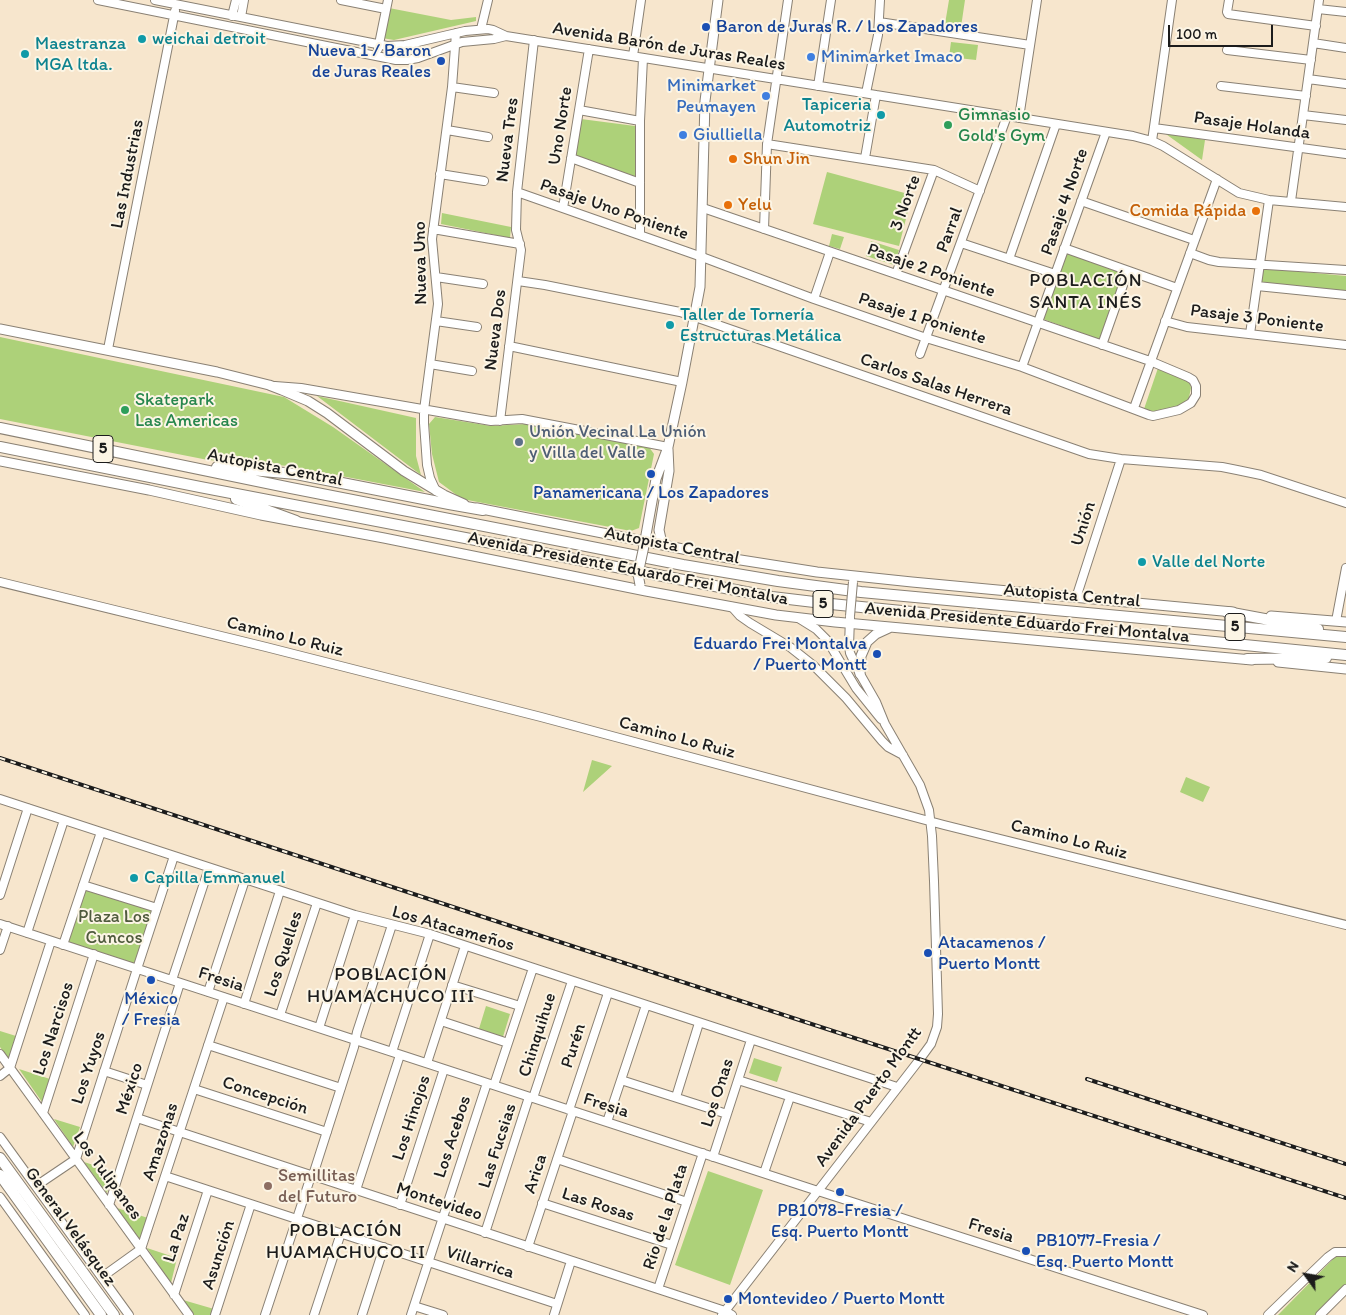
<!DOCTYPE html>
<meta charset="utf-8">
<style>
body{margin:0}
#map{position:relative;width:1346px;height:1315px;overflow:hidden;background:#f7e6cd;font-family:Itim,sans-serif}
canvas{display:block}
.north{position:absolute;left:1281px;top:1250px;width:50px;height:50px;-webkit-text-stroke:4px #fcf5e5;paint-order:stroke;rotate:302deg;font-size:14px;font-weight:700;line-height:20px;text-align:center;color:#1c1c1c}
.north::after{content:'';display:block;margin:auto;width:18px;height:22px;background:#1c1c1c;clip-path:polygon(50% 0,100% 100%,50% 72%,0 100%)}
.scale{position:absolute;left:1168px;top:25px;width:105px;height:22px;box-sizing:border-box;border:2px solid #1c1c1c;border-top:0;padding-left:6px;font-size:15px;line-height:18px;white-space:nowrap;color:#1c1c1c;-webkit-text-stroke:4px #fcf5e5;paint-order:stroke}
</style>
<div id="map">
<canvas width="1346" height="1315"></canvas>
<div class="north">N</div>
<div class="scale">100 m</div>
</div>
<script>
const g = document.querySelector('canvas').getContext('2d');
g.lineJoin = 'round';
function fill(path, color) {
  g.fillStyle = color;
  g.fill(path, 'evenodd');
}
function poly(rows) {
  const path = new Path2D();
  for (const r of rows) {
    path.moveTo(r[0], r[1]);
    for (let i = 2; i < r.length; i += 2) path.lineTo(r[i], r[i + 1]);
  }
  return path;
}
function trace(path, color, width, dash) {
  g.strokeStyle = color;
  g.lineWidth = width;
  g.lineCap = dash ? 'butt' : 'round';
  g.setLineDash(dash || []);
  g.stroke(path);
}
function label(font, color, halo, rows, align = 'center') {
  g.font = font + ' Itim,sans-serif';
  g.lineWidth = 4;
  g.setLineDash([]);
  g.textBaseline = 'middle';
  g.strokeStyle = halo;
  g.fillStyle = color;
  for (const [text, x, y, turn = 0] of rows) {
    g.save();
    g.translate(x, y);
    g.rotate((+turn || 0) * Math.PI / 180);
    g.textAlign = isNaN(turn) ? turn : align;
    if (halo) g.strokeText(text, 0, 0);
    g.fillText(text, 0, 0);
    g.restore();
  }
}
const green = poly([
 [949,0,965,0,961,27,945,24],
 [389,8,451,20,476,17,476,21,394,40,382,38],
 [951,42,978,45,976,60,949,57],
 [581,119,635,126,635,178,575,156],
 [1163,132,1205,140,1202,160],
 [827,172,912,195,899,246,813,224],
 [442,213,511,227,510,238,441,224],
 [832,234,844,237,840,249,829,246],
 [871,241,899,250,894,265,866,256],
 [1067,252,1125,273,1101,340,1043,319],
 [1262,268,1346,276,1346,292,1262,282],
 [0,337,284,397,333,427,425,492,289,466,208,460,0,419],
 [1158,368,1189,380,1191,388,1188,402,1178,409,1156,414,1144,409],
 [317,396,416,418,416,456,421,475],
 [435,417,491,426,526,424,649,447,654,454,639,528,631,531,462,499,439,482,432,454,429,424],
 [592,760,612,766,583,792],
 [1186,777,1210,787,1203,802,1180,792],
 [85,887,155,908,136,966,66,943],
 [486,1006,510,1014,502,1040,478,1032],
 [0,1031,16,1036,9,1060,0,1047],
 [754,1058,782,1067,777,1082,749,1073],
 [19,1069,50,1079,42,1102],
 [54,1119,80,1127,73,1147],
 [84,1162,112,1171,107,1193],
 [708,1171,763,1190,730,1285,675,1265],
 [117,1208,148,1218,141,1241],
 [147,1248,177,1258,171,1283],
 [1346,1255,1346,1285,1316,1315,1278,1315,1335,1257],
 [183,1300,214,1309,212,1315,193,1315]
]);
const minor = poly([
 [98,0,396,60,407,60,418,58,462,42,494,39,506,36],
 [155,0,387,46,405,45,465,31,488,29,493,30,506,36,1133,136,1152,141,1163,146,1239,193,1269,200,1346,207],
 [341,0,386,9],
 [1229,0,1227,12,1228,14,1316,26],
 [1318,9,1346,12],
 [232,16,236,0],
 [241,17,244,0],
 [879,22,1030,45],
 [481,29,488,0],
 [1313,43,1346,48],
 [378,49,388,0],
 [1227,50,1311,60],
 [633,56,641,0],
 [1308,79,1346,84],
 [818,86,831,0],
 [1221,86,1306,96],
 [452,87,494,93],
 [866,93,878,35,880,0],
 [579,110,640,121],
 [1303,115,1346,120],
 [1019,118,1037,0],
 [1154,128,1346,154],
 [447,130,488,137],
 [1152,141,1172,0],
 [767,144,934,170,980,191],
 [571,158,640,183],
 [865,158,876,95],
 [440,174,484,181],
 [517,192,702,257,814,299,926,338,1022,367,1149,415,1153,416,1179,410,1191,403,1196,395,1196,386,1193,380,1188,377,1150,361,703,208],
 [1081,201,1194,240],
 [1291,201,1319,0],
 [563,208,589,49],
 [433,229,520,244],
 [764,229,767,144,788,0],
 [640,235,640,121,643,58],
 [961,243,1055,274],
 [1064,248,1177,288],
 [1190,253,1209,260,1219,262,1346,270],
 [1009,259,1056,124],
 [896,274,934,170],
 [436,277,483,284],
 [518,281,545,285,680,312,695,317,1089,454,1121,459,1222,467,1237,470,1261,475,1346,503],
 [1257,286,1346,295],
 [814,299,830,252],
 [436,321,477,327],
 [1165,321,1187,327,1346,345],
 [1250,334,1269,200],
 [1102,345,1128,271],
 [509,346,682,382],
 [108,349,175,11],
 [920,354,1007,116],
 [430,364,472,371],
 [1022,367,1106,132],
 [275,386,301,388,491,421,522,419,668,447],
 [1134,408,1217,179],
 [500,421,521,250,516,230,517,192,534,40],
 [436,491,430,478,427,465,424,423,424,410,438,304,432,239,452,87,456,33],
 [0,582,266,647,541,717,944,825,1346,925],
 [1076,598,1121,459],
 [732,607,740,616,750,623,790,647,814,666,846,698,882,741,888,747,903,755],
 [800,619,816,629,827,640,856,688,881,719],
 [1336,621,1346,568],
 [0,799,355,915,430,934,897,1087],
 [83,885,157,908],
 [0,895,28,808],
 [0,924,818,1191,1203,1315],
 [27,933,64,820],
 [63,945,101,832],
 [0,950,8,926],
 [172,980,209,868],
 [452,985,520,1006],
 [208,992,245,880],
 [244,1004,280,891],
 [280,1015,317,903],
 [441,1021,508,1043],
 [319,1028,355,915],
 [208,1045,341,1088],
 [392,1052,430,934],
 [0,1054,189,1315],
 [427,1063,465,946],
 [104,1071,147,1085],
 [0,1076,10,1068,51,941],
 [621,1080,727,1114],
 [738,1080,871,1122],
 [494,1085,533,968],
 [194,1089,327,1132],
 [676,1097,699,1023],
 [533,1098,572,981],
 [569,1110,608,993],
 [43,1113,94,954],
 [137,1118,725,1311,732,1315],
 [607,1122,646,1005],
 [0,1137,129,1315],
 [713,1157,751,1040],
 [557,1159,687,1202],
 [764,1173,790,1097],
 [165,1176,557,1304],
 [36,1186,76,1159,137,969,174,856],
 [356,1190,400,1055],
 [0,1197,85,1315],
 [542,1203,672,1245],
 [109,1205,180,983],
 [400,1205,444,1069],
 [485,1233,529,1097],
 [528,1247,573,1111],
 [102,1277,141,1249,224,997],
 [658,1289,703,1153],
 [174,1295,208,1190],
 [414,1306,443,1315],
 [215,1315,251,1204],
 [265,1315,311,1176,314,1172,354,1047,357,1032,392,925],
 [314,1315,341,1233],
 [362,1315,384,1247],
 [411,1315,487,1083],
 [554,1315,571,1261],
 [722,1315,920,1059,931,1044,937,1027,938,1014,934,881,932,836,929,810,920,785,885,724,876,702,860,674,850,653,849,646,850,618],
 [1268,1315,1328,1257,1335,1252,1346,1252],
 [1320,1315,1346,1289]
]);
const major = poly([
 [0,329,217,372,269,385,282,390,308,401,327,413,404,471,427,485,444,495,464,504],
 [0,461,149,490,261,515,384,538,646,591,776,615,835,622,1252,660],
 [477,508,728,558,817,572,912,582,1233,612],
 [644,546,656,479,668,447,682,382,700,287,705,101,718,0],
 [667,546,661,539,659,530,669,471,668,449],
 [1271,616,1346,622],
 [1278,662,1346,669],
 [860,674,861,656,867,642,876,634,889,628]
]);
const highway = poly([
 [0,428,291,488,683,565,778,581,861,592,1346,637],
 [0,447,200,487,772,597,831,604,1346,655],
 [217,467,296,474,449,504,483,510],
 [236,499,296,521],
 [1227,612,1318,629],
 [1247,659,1326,658],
 [0,1158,114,1315],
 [0,1175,101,1315]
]);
const rail = poly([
 [0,758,526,931,1346,1198],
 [1087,1079,1346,1164]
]);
const minorBridge = poly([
 [850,616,853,582]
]);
const majorBridge = poly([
 [640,585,638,574,644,546]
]);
const markers = [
 [706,27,5,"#1a4fb4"],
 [142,39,5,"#0f9aa8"],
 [25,54,5,"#0f9aa8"],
 [811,57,5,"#3f7fe0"],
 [441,61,5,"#1a4fb4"],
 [766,96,5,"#3f7fe0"],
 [881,115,5,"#0f9aa8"],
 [948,125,5,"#2e9e5b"],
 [683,135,5,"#3f7fe0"],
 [733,159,5,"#e8710a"],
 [728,205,5,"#e8710a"],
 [1256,211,5,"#e8710a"],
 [670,325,5,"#0f9aa8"],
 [125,410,5,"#2e9e5b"],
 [519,442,5,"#5c6f8a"],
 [651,474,5,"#1a4fb4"],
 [1142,562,5,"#0f9aa8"],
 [877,654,5,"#1a4fb4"],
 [134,878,5,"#0f9aa8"],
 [928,953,5,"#1a4fb4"],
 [151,980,5,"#1a4fb4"],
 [268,1186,5,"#8d6e63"],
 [840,1192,5,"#1a4fb4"],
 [1026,1251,5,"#1a4fb4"],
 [728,1299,5,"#1a4fb4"]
];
const shields = [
 [103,449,20],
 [823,604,20],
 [1235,627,20]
];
const shieldNames = [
 ["5",103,449],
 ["5",823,604],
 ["5",1235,627]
];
const transitNames = [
 ["Baron de Juras R. / Los Zapadores",716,27],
 ["Nueva 1 / Baron",431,51,"right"],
 ["de Juras Reales",431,72,"right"],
 ["Panamericana / Los Zapadores",651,493,"center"],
 ["Eduardo Frei Montalva",867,644,"right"],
 ["/ Puerto Montt",867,665,"right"],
 ["Atacamenos /",938,943],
 ["Puerto Montt",938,964],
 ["México",151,999,"center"],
 ["/ Fresia",151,1020,"center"],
 ["PB1078-Fresia /",840,1211,"center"],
 ["Esq. Puerto Montt",840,1232,"center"],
 ["PB1077-Fresia /",1036,1241],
 ["Esq. Puerto Montt",1036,1262],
 ["Montevideo / Puerto Montt",738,1299]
];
const cultureNames = [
 ["weichai detroit",152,39],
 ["Maestranza",35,44],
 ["MGA ltda.",35,65],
 ["Tapiceria",871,105,"right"],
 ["Automotriz",871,126,"right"],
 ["Taller de Tornería",680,315],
 ["Estructuras Metálica",680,336],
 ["Valle del Norte",1152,562],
 ["Capilla Emmanuel",144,878]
];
const streetNames = [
 ["Avenida Barón de Juras Reales",669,47,9],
 ["Uno Norte",561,126,-81],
 ["Pasaje Holanda",1252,126,8],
 ["Nueva Tres",508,140,-83],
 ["Las Industrias",128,174,-79],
 ["Pasaje 4 Norte",1065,202,-71],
 ["3 Norte",906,203,-70],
 ["Pasaje Uno Poniente",614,210,19],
 ["Parral",950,230,-70],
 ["Nueva Uno",421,263,-91],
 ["Pasaje 2 Poniente",931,271,19],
 ["Pasaje 1 Poniente",922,319,18],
 ["Pasaje 3 Poniente",1257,319,7],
 ["Nueva Dos",496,330,-83],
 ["Carlos Salas Herrera",936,385,19],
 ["Autopista Central",275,468,11],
 ["Unión",1084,524,-72],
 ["Autopista Central",672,546,11],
 ["Avenida Presidente Eduardo Frei Montalva",628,569,11],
 ["Autopista Central",1072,596,5],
 ["Avenida Presidente Eduardo Frei Montalva",1027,623,5],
 ["Camino Lo Ruiz",285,637,14],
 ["Camino Lo Ruiz",677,738,15],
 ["Camino Lo Ruiz",1069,840,14],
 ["Los Atacameños",453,929,16],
 ["Los Quelles",284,954,-72],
 ["Fresia",221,980,18],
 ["Los Narcisos",54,1029,-72],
 ["Chinquihue",538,1035,-72],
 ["Purén",574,1046,-72],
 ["Los Yuyos",89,1068,-72],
 ["México",130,1089,-72],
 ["Los Onas",718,1093,-72],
 ["Concepción",265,1096,18],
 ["Avenida Puerto Montt",869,1097,-54],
 ["Fresia",606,1106,18],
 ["Los Hinojos",412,1118,-72],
 ["Los Acebos",453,1137,-72],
 ["Amazonas",161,1142,-72],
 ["Las Fucsias",498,1146,-72],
 ["Arica",536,1174,-72],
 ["Los Tulipanes",107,1176,54],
 ["Montevideo",439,1202,18],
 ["Las Rosas",598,1205,18],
 ["Río de la Plata",666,1217,-72],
 ["General Velásquez",70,1227,54],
 ["Fresia",991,1231,18],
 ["La Paz",177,1238,-72],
 ["Asunción",219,1255,-72],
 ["Villarrica",480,1263,18]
];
const shopNames = [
 ["Minimarket Imaco",821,57],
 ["Minimarket",756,86,"right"],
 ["Peumayen",756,107,"right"],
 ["Giulliella",693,135]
];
const leisureNames = [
 ["Gimnasio",958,115],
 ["Gold's Gym",958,136],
 ["Skatepark",135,400],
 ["Las Americas",135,421]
];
const foodNames = [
 ["Shun Jin",743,159],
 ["Yelu",738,205],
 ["Comida Rápida",1246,211,"right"]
];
const serviceNames = [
 ["Unión Vecinal La Unión",529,432],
 ["y Villa del Valle",529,453]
];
const parkNames = [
 ["Plaza Los",114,917],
 ["Cuncos",114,938]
];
const educationNames = [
 ["Semillitas",278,1176],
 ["del Futuro",278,1197]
];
const neighbourhoodNames = [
 ["POBLACIÓN",1086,281],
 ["SANTA INÉS",1086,303],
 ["POBLACIÓN",391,975],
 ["HUAMACHUCO III",391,997],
 ["POBLACIÓN",346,1231],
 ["HUAMACHUCO II",346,1253]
];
fill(green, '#add179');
trace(minor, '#8a8174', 10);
trace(major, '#8a8174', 11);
trace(highway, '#8a8174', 12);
trace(minor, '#fff', 8);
trace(major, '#fff', 9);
trace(highway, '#fff', 10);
trace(rail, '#1c1c1c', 4);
trace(rail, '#fcf5e5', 2, [5.5]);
trace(minorBridge, '#8a8174', 10, []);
trace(majorBridge, '#8a8174', 11, []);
trace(minorBridge, '#fff', 8);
trace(majorBridge, '#fff', 9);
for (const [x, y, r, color] of markers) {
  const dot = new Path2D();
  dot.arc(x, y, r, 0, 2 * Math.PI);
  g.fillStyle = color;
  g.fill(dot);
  trace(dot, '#fcf5e5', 2);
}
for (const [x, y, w] of shields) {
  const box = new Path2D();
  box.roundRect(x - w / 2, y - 13.5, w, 27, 4);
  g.fillStyle = '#fcf5e5';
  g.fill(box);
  trace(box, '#1c1c1c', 1);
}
label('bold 16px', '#1c1c1c', null, shieldNames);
label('18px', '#164399', '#fcf5e5', transitNames, 'left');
label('18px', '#0d838f', '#fcf5e5', cultureNames, 'left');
label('18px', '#1c1c1c', '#fcf5e5', streetNames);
label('18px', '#366cbe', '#fcf5e5', shopNames, 'left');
label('18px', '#27864d', '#fcf5e5', leisureNames, 'left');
label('18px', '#c56008', '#fcf5e5', foodNames, 'left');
label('18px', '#4e5e75', '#fcf5e5', serviceNames, 'left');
label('18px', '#4f5b3d', '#fcf5e5', parkNames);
label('18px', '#785e54', '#fcf5e5', educationNames, 'left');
g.letterSpacing = '1px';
label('19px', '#1c1c1c', '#fcf5e5', neighbourhoodNames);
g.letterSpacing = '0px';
</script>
